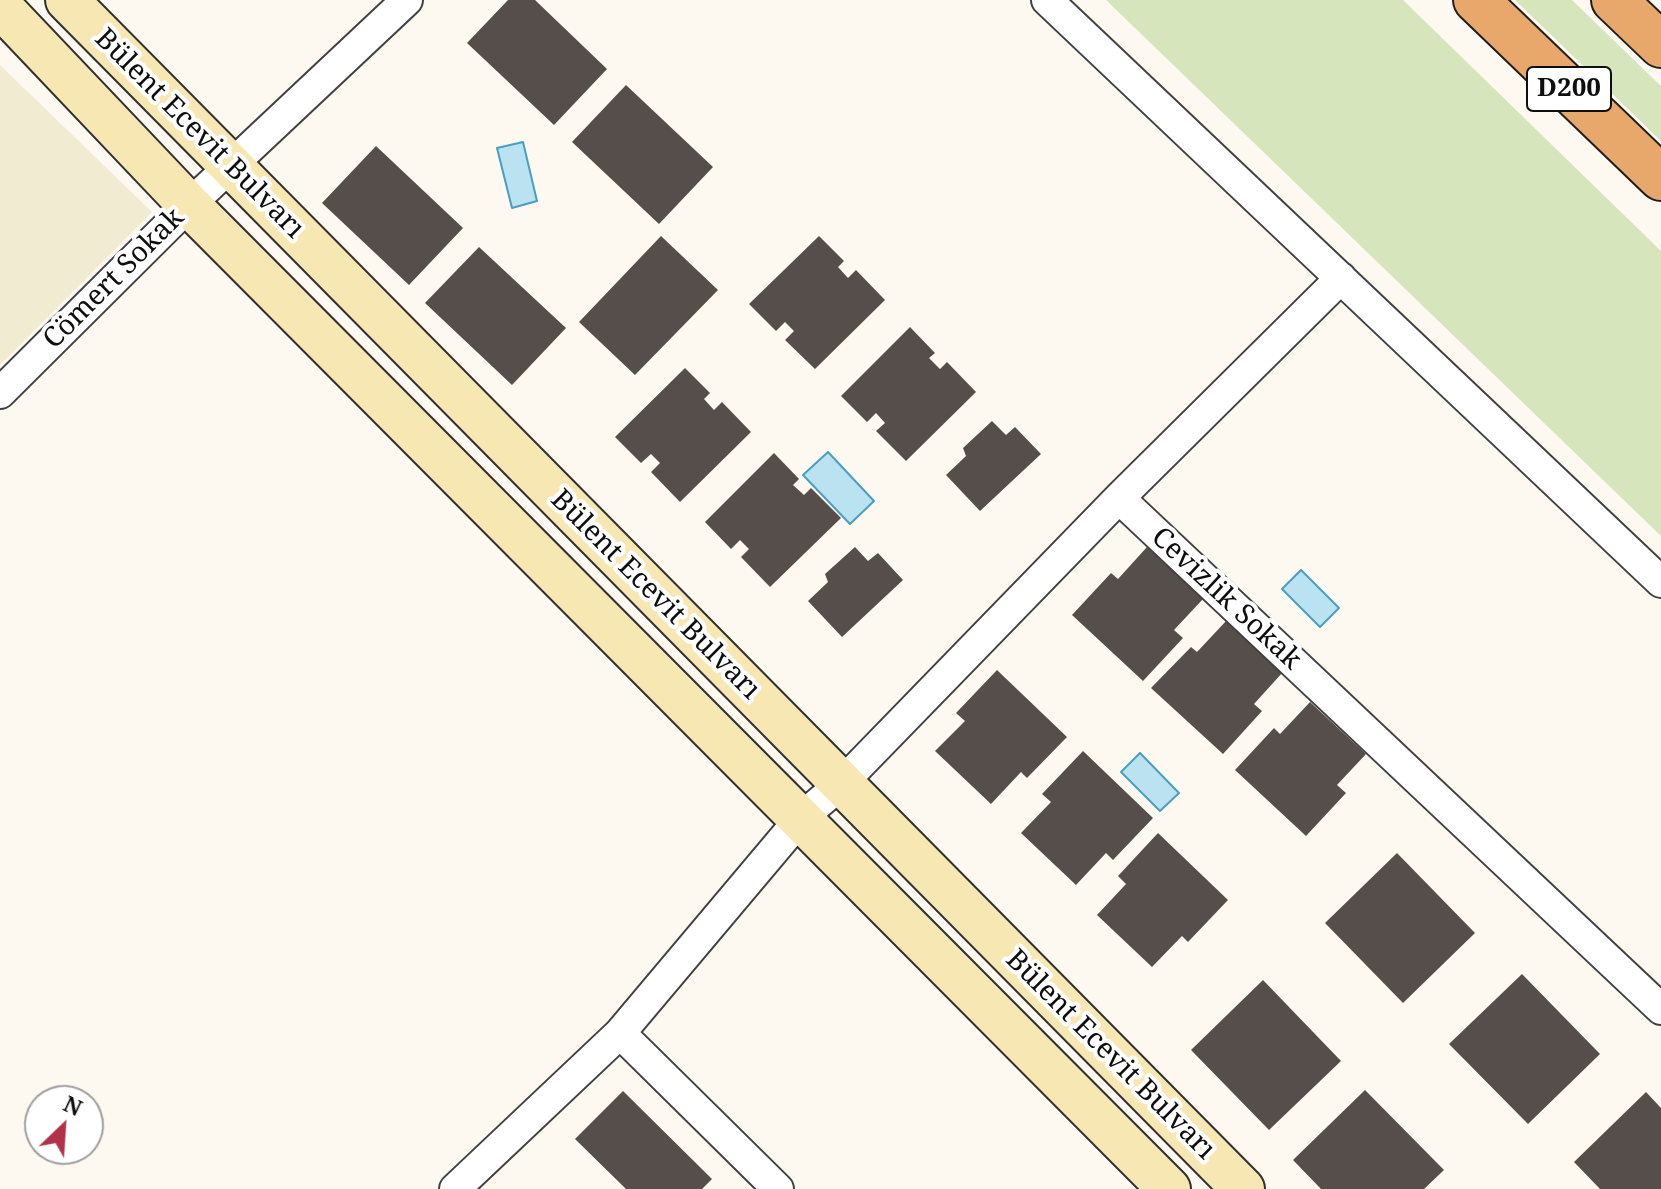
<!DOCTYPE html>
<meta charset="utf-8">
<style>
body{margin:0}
#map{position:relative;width:1661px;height:1189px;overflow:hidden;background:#fdf9f0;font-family:"Noto Serif",serif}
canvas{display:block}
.north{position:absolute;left:24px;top:1085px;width:80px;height:80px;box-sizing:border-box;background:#fff;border:2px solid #9f9f9f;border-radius:50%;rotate:25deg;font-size:22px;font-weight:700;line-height:32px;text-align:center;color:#0e0e0e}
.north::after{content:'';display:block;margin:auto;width:28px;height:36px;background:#b13349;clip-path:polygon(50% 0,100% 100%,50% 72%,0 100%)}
</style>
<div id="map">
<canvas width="1661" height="1189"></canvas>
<div class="north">N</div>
</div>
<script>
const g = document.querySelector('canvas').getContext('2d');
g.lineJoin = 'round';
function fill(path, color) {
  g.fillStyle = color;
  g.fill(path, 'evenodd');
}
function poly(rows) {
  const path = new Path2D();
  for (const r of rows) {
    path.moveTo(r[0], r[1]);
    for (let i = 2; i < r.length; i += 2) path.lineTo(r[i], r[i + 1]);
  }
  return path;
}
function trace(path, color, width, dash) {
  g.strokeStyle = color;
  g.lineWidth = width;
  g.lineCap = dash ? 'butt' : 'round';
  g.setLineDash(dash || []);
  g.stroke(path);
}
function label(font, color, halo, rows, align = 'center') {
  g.font = font + ' "Noto Serif",serif';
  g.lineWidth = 8;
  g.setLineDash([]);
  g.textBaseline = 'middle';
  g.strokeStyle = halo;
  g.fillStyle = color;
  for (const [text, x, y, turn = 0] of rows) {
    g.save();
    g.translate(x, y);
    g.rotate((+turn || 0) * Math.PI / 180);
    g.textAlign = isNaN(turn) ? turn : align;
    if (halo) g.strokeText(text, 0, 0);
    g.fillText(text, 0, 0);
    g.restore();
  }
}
const farmland = poly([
 [0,65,152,212,0,365]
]);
const green = poly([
 [1106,0,1403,0,1661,251,1661,536],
 [1515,0,1572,0,1661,86,1661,141]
]);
const water = poly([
 [523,142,537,201,512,208,497,148,523,142],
 [828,452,874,501,850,524,803,475,828,452],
 [1301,570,1339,608,1320,627,1282,589,1301,570],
 [1140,753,1179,793,1160,811,1121,772,1140,753]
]);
const building = poly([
 [508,0,535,0,607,69,554,125,467,43],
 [626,85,713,167,659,224,572,142],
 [376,146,463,228,409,285,322,203],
 [661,236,718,290,635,375,579,322],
 [819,236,844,261,838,267,848,278,856,270,885,300,815,369,785,340,794,331,785,322,776,331,749,304],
 [479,247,566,328,512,385,425,303],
 [910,327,935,353,929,358,940,369,947,362,976,392,906,461,876,431,885,423,876,413,867,422,841,396],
 [685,368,710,393,704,399,714,410,722,402,751,432,680,502,651,472,660,463,651,454,641,463,615,437],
 [992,421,1006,435,1015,427,1041,454,980,511,946,475,966,456,963,448],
 [774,453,799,479,793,485,804,495,811,488,841,518,770,587,741,557,749,549,740,540,731,549,705,522],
 [855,547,868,561,878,553,903,580,842,637,808,601,828,582,825,574],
 [1147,547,1203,599,1174,630,1183,638,1143,681,1072,615,1111,573,1118,579],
 [1227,620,1283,672,1254,704,1262,711,1223,754,1151,688,1191,647,1197,652],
 [997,670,1067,737,1027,778,1021,772,991,804,935,751,965,721,956,713],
 [1310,702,1366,754,1337,785,1346,793,1306,836,1235,770,1274,728,1280,734],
 [1083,751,1153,818,1113,860,1106,853,1076,885,1021,833,1051,802,1042,794],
 [1158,833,1228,900,1188,942,1182,936,1152,967,1097,915,1126,884,1118,876],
 [1397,853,1475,933,1403,1003,1325,923],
 [1522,974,1600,1054,1528,1124,1449,1044],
 [1263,980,1341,1061,1269,1130,1191,1050],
 [1365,1090,1444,1170,1424,1189,1321,1189,1293,1160],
 [623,1091,712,1179,702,1189,626,1189,575,1139],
 [1646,1092,1661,1108,1661,1189,1600,1189,1574,1162]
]);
const minor = poly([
 [1047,0,1661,582],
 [0,393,189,205,407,0],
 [1119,498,1341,278],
 [620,1033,778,1189],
 [455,1189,620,1033,801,818,842,783,1119,498,1661,1009]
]);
const secondary = poly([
 [67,0,1243,1189],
 [0,6,189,205,1169,1189]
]);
const trunk = poly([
 [1476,0,1661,178],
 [1614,0,1661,45]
]);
const shields = [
 [1569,89,84]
];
const shieldNames = [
 ["D200",1569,89]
];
const streetNames = [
 ["Bülent Ecevit Bulvarı",199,134,45],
 ["Cömert Sokak",114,279,-45],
 ["Bülent Ecevit Bulvarı",655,595,45],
 ["Cevizlik Sokak",1226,599,43],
 ["Bülent Ecevit Bulvarı",1110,1055,45]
];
fill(farmland, '#f1ebd2');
fill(green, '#d7e5bd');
fill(water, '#bae2f0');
trace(water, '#489fc0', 2);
fill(building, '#554e4b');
trace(minor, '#414141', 34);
trace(secondary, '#303030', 46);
trace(trunk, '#1f1f1f', 48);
trace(minor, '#fff', 30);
trace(secondary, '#f7e7b2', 42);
trace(trunk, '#e8a86c', 44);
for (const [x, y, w] of shields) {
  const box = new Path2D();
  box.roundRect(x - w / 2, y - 22, w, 44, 6);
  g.fillStyle = '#fff';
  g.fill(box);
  trace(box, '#0e0e0e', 2);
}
label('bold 26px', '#0e0e0e', null, shieldNames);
label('28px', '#0e0e0e', '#fff', streetNames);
</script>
